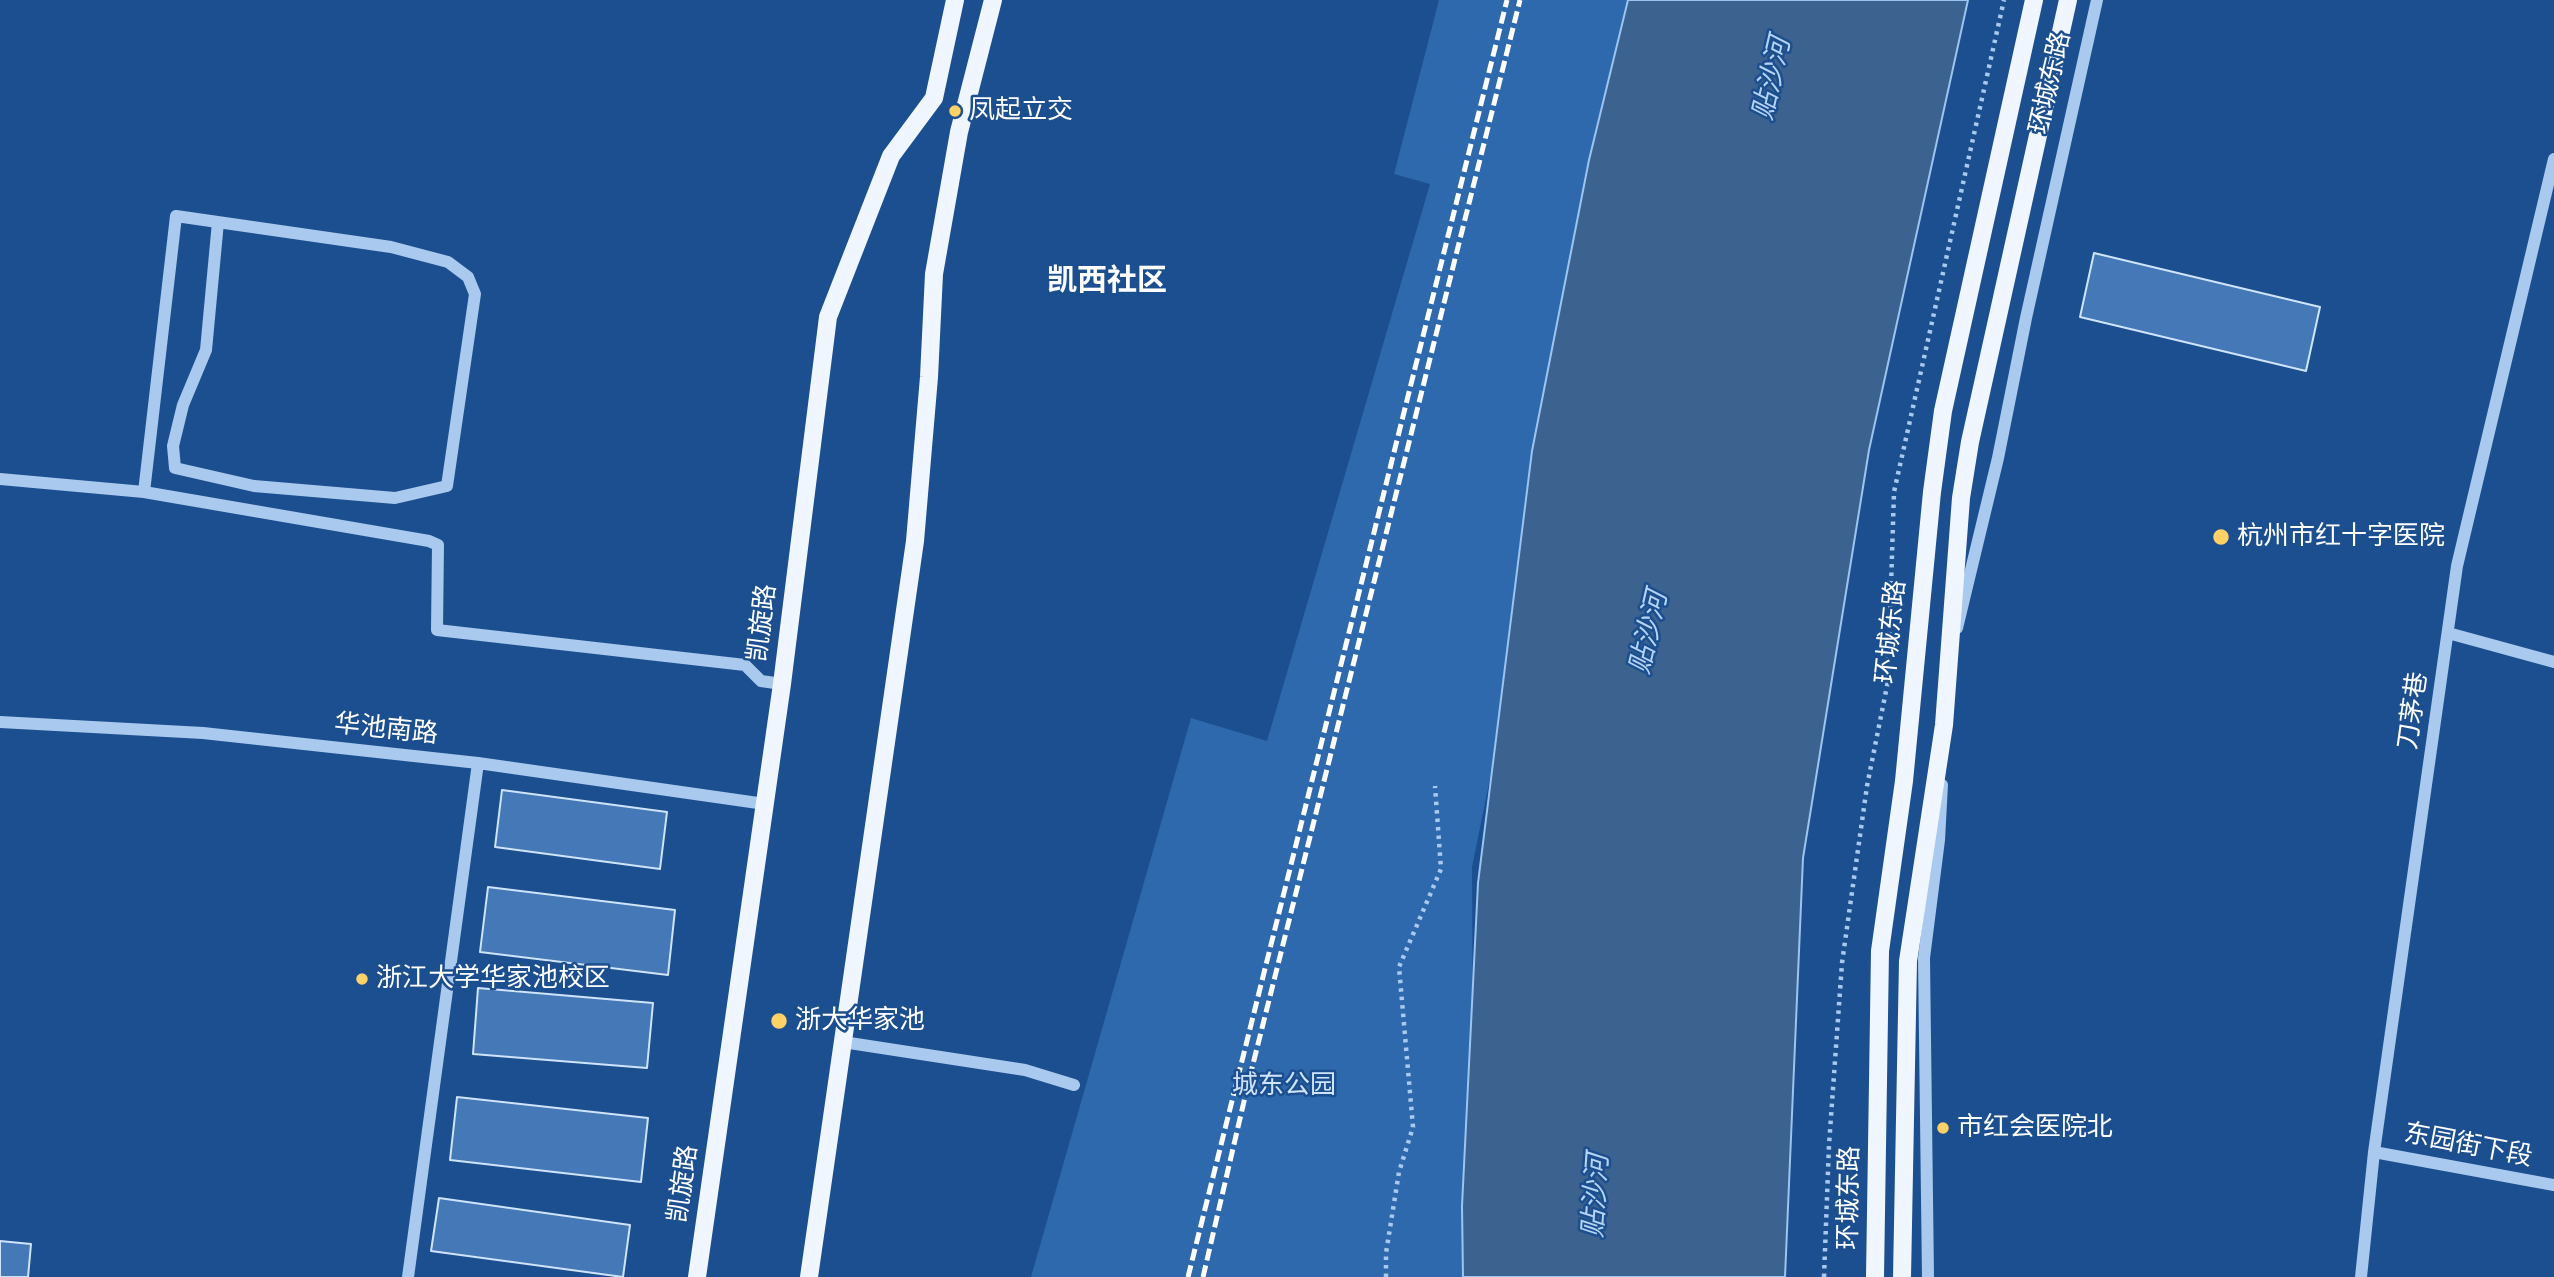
<!DOCTYPE html>
<meta charset="utf-8">
<style>
body{margin:0}
canvas{display:block;background:#1b4f8f}
</style>
<canvas width="2554" height="1277"></canvas>
<script>
const g = document.querySelector('canvas').getContext('2d');
g.lineJoin = 'round';
function fill(path, color) {
  g.fillStyle = color;
  g.fill(path, 'evenodd');
}
function poly(rows) {
  const path = new Path2D();
  for (const r of rows) {
    path.moveTo(r[0], r[1]);
    for (let i = 2; i < r.length; i += 2) path.lineTo(r[i], r[i + 1]);
  }
  return path;
}
function trace(path, color, width, dash) {
  g.strokeStyle = color;
  g.lineWidth = width;
  g.lineCap = dash ? 'butt' : 'round';
  g.setLineDash(dash || []);
  g.stroke(path);
}
function label(font, color, halo, rows, align = 'center') {
  g.font = font + ' Signika,"Noto Sans SC",sans-serif';
  g.lineWidth = 5;
  g.setLineDash([]);
  g.textBaseline = 'middle';
  g.strokeStyle = halo;
  g.fillStyle = color;
  for (const [text, x, y, turn = 0] of rows) {
    g.save();
    g.translate(x, y);
    g.rotate((+turn || 0) * Math.PI / 180);
    g.textAlign = isNaN(turn) ? turn : align;
    if (halo) g.strokeText(text, 0, 0);
    g.fillText(text, 0, 0);
    g.restore();
  }
}
const green = poly([
 [1439,0,1648,0,1472,867,1474,1277,1031,1277,1191,718,1267,741,1430,184,1394,174]
]);
const water = poly([
 [1628,0,1968,0,1869,450,1803,858,1785,1277,1463,1277,1462,1206,1478,883,1532,451,1589,160,1628,0]
]);
const building = poly([
 [2094,253,2320,307,2306,371,2080,317,2094,253],
 [502,790,667,812,660,869,495,847,502,790],
 [488,887,675,910,668,975,480,952,488,887],
 [478,988,653,1003,647,1068,473,1054,478,988],
 [457,1097,648,1118,641,1182,450,1160,457,1097],
 [439,1198,630,1225,623,1277,431,1251,439,1198],
 [0,1241,31,1244,28,1277,0,1277,0,1241]
]);
const path = poly([
 [1386,1277,1386,1253,1399,1172,1413,1127,1399,967,1441,869,1435,786],
 [1824,1277,1829,1145,1842,963,1867,786,1888,681,1894,492,2004,0]
]);
const minor = poly([
 [0,479,144,492,429,541,438,545,437,630,745,665,761,681,782,684],
 [144,492,176,216,391,247,448,262,468,277,475,294,447,486,395,498,254,486,175,468,173,446,183,405,206,350,218,222],
 [1957,628,1998,458,2026,318,2097,0],
 [2448,633,2554,662],
 [0,722,203,733,478,763,765,804],
 [843,1042,1025,1070,1074,1085],
 [2374,1152,2554,1185],
 [408,1277,478,763],
 [1928,1277,1924,958,1939,840,1942,785],
 [2361,1277,2374,1152,2457,566,2554,159]
]);
const major = poly([
 [697,1277,782,684,828,317,891,156,934,98,955,0],
 [809,1277,915,541,929,377,934,274,959,132,993,0],
 [1875,1277,1880,951,1904,781,1932,492,1943,411,2034,0],
 [1902,1277,1908,961,1944,725,1961,498,1970,442,2068,0]
]);
const rail = poly([
 [1188,1277,1507,0],
 [1203,1277,1249,1080,1520,0]
]);
const markers = [
 [955,111,7,"#ffd166"],
 [2221,537,9,"#ffd166"],
 [362,979,7,"#ffd166"],
 [779,1021,9,"#ffd166"],
 [1943,1128,7,"#ffd166"]
];
const streetNames = [
 ["环城东路",2051,83,-77],
 ["凯旋路",763,623,-83],
 ["环城东路",1892,632,-84],
 ["刀茅巷",2414,711,-82],
 ["华池南路",386,730,6],
 ["东园街下段",2468,1146,11],
 ["凯旋路",684,1184,-82],
 ["环城东路",1850,1198,-89]
];
const poiNames = [
 ["凤起立交",969,111],
 ["杭州市红十字医院",2237,537],
 ["浙江大学华家池校区",376,979],
 ["浙大华家池",795,1021],
 ["市红会医院北",1957,1128]
];
const parkNames = [
 ["城东公园",1284,1086]
];
const waterNames = [
 ["贴沙河",1773,79,-77],
 ["贴沙河",1650,633,-77],
 ["贴沙河",1597,1196,-86]
];
const quarterNames = [
 ["凯西社区",1107,282]
];
fill(green, '#2e69ad');
fill(water, '#3c6290');
trace(water, '#9cc4f0', 2);
fill(building, '#4478b7');
trace(building, '#cfe3fa', 2);
trace(path, '#a9c9ee', 4.5, [3.5, 5]);
trace(minor, '#a9c9ee', 12);
trace(major, '#f0f6ff', 18);
trace(rail, '#fff', 5, [12, 5]);
for (const [x, y, r, color] of markers) {
  const dot = new Path2D();
  dot.arc(x, y, r, 0, 2 * Math.PI);
  g.fillStyle = color;
  g.fill(dot);
  trace(dot, '#1b4f8f', 2.5);
}
label('26px', '#fff', '#1b4f8f', streetNames);
label('26px', '#fff', '#1b4f8f', poiNames, 'left');
label('26px', '#cfe3fa', '#1b4f8f', parkNames);
label('italic 28px', '#b5d3f5', '#1b4f8f', waterNames);
label('bold 30px', '#fff', '#1b4f8f', quarterNames);
</script>
